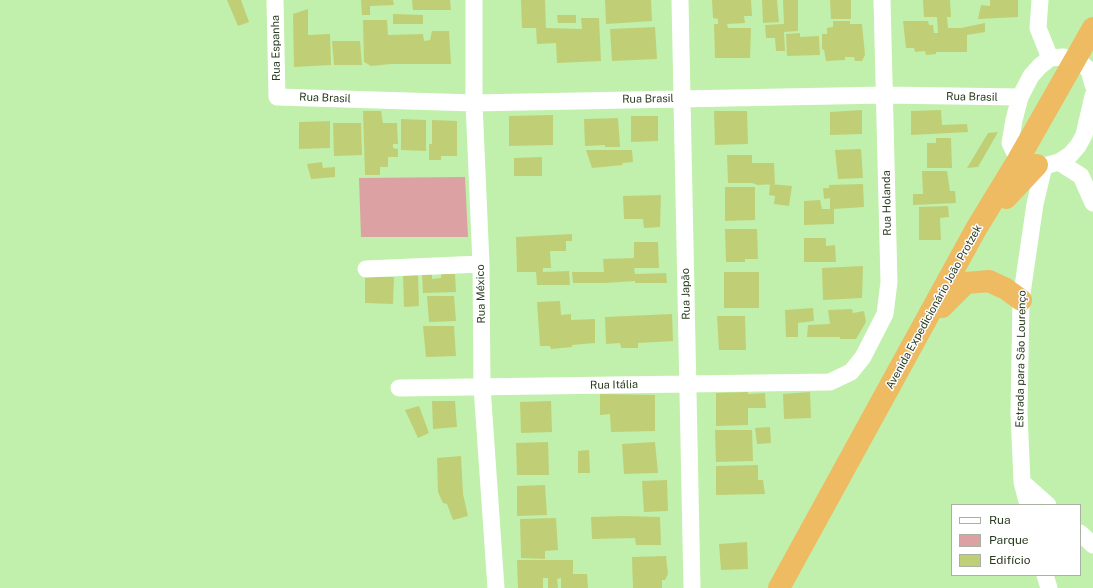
<!DOCTYPE html>
<meta charset="utf-8">
<style>
body{margin:0}
#map{position:relative;width:1093px;height:588px;overflow:hidden;background:#c0f0ab;font-family:"Public Sans",sans-serif}
canvas{display:block}
.legend{position:absolute;left:951px;top:504px;width:130px;height:72px;box-sizing:border-box;background:#fff;border:1px solid #a9b1a5;margin:0;padding:5px 7px;list-style:none;font-size:12px;color:#283b1f}
.legend li{display:flex;align-items:center;gap:8px;height:20px}
.legend b{width:20px;border:1px solid #a9b1a5}
</style>
<div id="map">
<canvas width="1093" height="588"></canvas>
<ul class="legend">
<li><b style="height:5px;background:#fff"></b>Rua</li>
<li><b style="height:11px;background:#dca1a3"></b>Parque</li>
<li><b style="height:11px;background:#c0cf76"></b>Edifício</li>
</ul>
</div>
<script>
const g = document.querySelector('canvas').getContext('2d');
g.lineJoin = 'round';
function fill(path, color) {
  g.fillStyle = color;
  g.fill(path, 'evenodd');
}
function poly(rows) {
  const path = new Path2D();
  for (const r of rows) {
    path.moveTo(r[0], r[1]);
    for (let i = 2; i < r.length; i += 2) path.lineTo(r[i], r[i + 1]);
  }
  return path;
}
function trace(path, color, width, dash) {
  g.strokeStyle = color;
  g.lineWidth = width;
  g.lineCap = dash ? 'butt' : 'round';
  g.setLineDash(dash || []);
  g.stroke(path);
}
function label(font, color, halo, rows, align = 'center') {
  g.font = font + ' "Public Sans",sans-serif';
  g.lineWidth = 3;
  g.setLineDash([]);
  g.textBaseline = 'middle';
  g.strokeStyle = halo;
  g.fillStyle = color;
  for (const [text, x, y, turn = 0] of rows) {
    g.save();
    g.translate(x, y);
    g.rotate((+turn || 0) * Math.PI / 180);
    g.textAlign = isNaN(turn) ? turn : align;
    if (halo) g.strokeText(text, 0, 0);
    g.fillText(text, 0, 0);
    g.restore();
  }
}
const green = poly([
 [465,177,468,237,361,237,359,178]
]);
const building = poly([
 [227,0,241,0,249,22,238,26],
 [361,0,393,0,394,5,370,6,370,15,362,15],
 [412,0,450,0,451,10,413,10],
 [521,0,545,0,546,28,582,29,581,18,599,18,601,61,557,63,556,43,537,44,536,28,522,28],
 [605,0,651,0,652,21,606,24],
 [712,0,751,0,752,16,744,16,745,23,727,24,728,28,751,28,750,58,715,58,714,24,718,24,718,19,713,18],
 [762,0,777,0,779,22,763,23],
 [783,0,798,0,798,31,784,32,785,51,776,51,775,38,766,38,765,25,784,24],
 [830,0,851,0,851,19,831,19],
 [923,0,950,0,951,17,947,17,948,28,961,28,985,23,985,32,967,35,967,52,936,52,936,54,926,55,925,51,915,52,914,48,906,48,903,21,928,21,929,25,933,25,934,33,938,33,937,17,924,17],
 [990,0,1018,0,1018,17,978,19,981,5,990,6],
 [308,9,308,35,330,34,331,65,294,67,293,14],
 [393,14,423,15,423,24,393,24],
 [557,15,576,15,576,23,558,23],
 [363,20,387,20,388,35,423,34,424,41,430,40,432,31,449,31,451,64,391,64,371,66,364,62],
 [833,21,850,21,850,24,862,24,865,55,862,61,855,61,854,57,845,57,845,60,826,61,824,50,822,49,822,34,827,34,827,28,833,27],
 [655,27,657,59,612,61,610,29],
 [800,33,800,37,819,36,820,55,787,56,786,34],
 [332,41,360,41,362,65,334,65],
 [862,110,862,134,830,135,830,112],
 [941,110,942,125,967,124,968,132,911,135,911,111],
 [363,111,381,111,383,123,397,123,398,144,393,144,393,148,398,149,398,157,388,157,388,167,380,167,380,175,365,175],
 [714,111,747,111,748,144,715,145],
 [553,115,553,145,509,146,509,116],
 [631,116,658,116,658,141,631,142],
 [618,118,620,147,605,147,605,145,585,146,584,119],
 [401,119,426,120,426,151,401,150],
 [432,120,457,121,457,156,441,156,441,160,429,160,429,144,432,144],
 [330,121,330,148,299,149,299,122],
 [333,123,361,123,362,155,334,156],
 [998,132,978,167,967,168,988,133],
 [936,138,951,138,952,168,927,168,927,143,936,143],
 [861,149,863,178,838,179,835,150],
 [586,150,632,150,633,162,622,163,623,165,592,168],
 [727,155,752,155,752,163,774,163,775,184,758,185,752,183,728,183],
 [542,157,542,176,514,176,514,158],
 [322,162,323,168,335,167,335,177,311,179,307,164],
 [922,171,947,171,950,191,955,191,956,203,913,205,913,194,923,194],
 [770,184,792,186,789,206,774,204,775,196,769,195],
 [863,184,864,207,834,209,834,224,804,225,804,201,820,200,822,209,830,209,830,198,824,199,823,188,829,188,829,185],
 [725,187,755,187,755,220,725,221],
 [661,195,660,227,644,228,643,219,624,219,623,196],
 [948,206,949,217,940,218,941,240,919,240,919,207],
 [725,229,757,229,758,259,745,259,745,262,726,262],
 [572,234,572,241,566,241,566,251,550,251,551,268,543,268,543,272,569,271,570,285,537,285,536,272,517,272,516,237],
 [804,238,826,238,826,246,835,245,836,262,804,262],
 [634,242,658,242,659,268,634,268,635,274,666,273,667,283,635,283,635,281,605,283,573,283,572,272,604,272,603,259,634,258],
 [863,266,862,298,823,300,822,268],
 [724,272,759,272,759,308,724,308],
 [432,273,432,279,441,278,441,274,455,274,456,292,423,293,422,274],
 [418,274,419,306,404,307,403,275],
 [365,277,394,277,393,304,365,303],
 [427,296,454,296,456,321,429,322],
 [560,301,561,315,571,314,571,320,595,319,595,343,572,345,572,347,551,349,550,346,540,346,537,302],
 [813,308,814,321,798,323,798,337,786,337,785,310],
 [852,309,853,313,864,311,866,322,856,339,840,339,840,337,807,337,808,325,830,324,828,310],
 [672,314,673,341,638,343,638,348,621,348,620,343,606,344,605,317],
 [717,316,745,316,746,350,719,350],
 [423,326,454,326,456,356,426,357],
 [748,392,748,394,765,393,766,408,748,408,748,425,716,426,716,393],
 [810,392,811,418,784,419,783,394],
 [600,394,655,395,655,431,611,432,610,414,600,415],
 [432,401,455,401,457,427,433,429],
 [551,401,552,432,521,433,520,402],
 [419,406,429,433,418,438,405,410],
 [770,427,771,443,757,444,755,428],
 [715,430,752,430,753,461,716,462],
 [548,442,549,475,517,475,516,443],
 [655,442,658,473,624,474,622,444],
 [589,450,590,473,578,473,578,451],
 [461,456,463,494,468,516,453,520,447,504,443,503,438,492,437,458],
 [758,465,758,480,763,480,765,494,716,495,716,466],
 [667,480,668,511,644,512,642,481],
 [545,485,547,515,517,516,517,486],
 [623,516,660,517,661,545,636,545,635,538,592,539,591,517],
 [556,518,558,550,545,551,545,559,521,558,520,519],
 [747,542,748,569,721,570,719,544],
 [666,556,668,574,665,580,662,580,662,588,633,588,632,557],
 [517,560,573,560,573,574,587,574,588,588,561,588,561,578,557,579,558,588,548,588,548,578,543,578,543,588,518,588]
]);
const minor = poly([
 [275,0,277,97,474,103,885,95,1020,97],
 [474,0,474,103,481,264,482,387,496,588],
 [680,0,692,588],
 [1040,0,1038,28,1050,58],
 [1093,85,1089,70,1076,59,1063,57,1050,58,1040,66,1031,76,1020,97,1014,120,1010,143,1018,160,1031,165,1044,166,1059,162,1070,155,1078,146,1084,135,1093,96],
 [1059,162,1081,176,1093,203],
 [366,269,481,264],
 [399,388,830,382,851,372,863,357,885,314,889,282,882,0],
 [1022,482,1048,505],
 [1028,505,1022,482,1019,413,1021,300,1035,204,1044,166],
 [1080,533,1093,545],
 [1045,575,1049,588]
]);
const trunk = poly([
 [1006,198,1037,165],
 [942,307,966,283,989,281,1006,289,1021,300],
 [779,588,976,229,1018,160,1093,28]
]);
const streetNames = [
 ["Rua Espanha",276,48,-91],
 ["Rua Brasil",972,97,1],
 ["Rua Brasil",325,98,2],
 ["Rua Brasil",648,99,-1],
 ["Rua Holanda",887,203,-91],
 ["Rua México",481,294,-91],
 ["Rua Japão",686,294,-91],
 ["Avenida Expedicionário João Protzek",934,307,-61],
 ["Estrada para São Lourenço",1021,359,-89],
 ["Rua Itália",614,385,-1]
];
fill(green, '#dca1a3');
fill(building, '#c0cf76');
trace(minor, '#fff', 17);
trace(trunk, '#eeba62', 22);
label('11px', '#283b1f', '#fff', streetNames);
</script>
